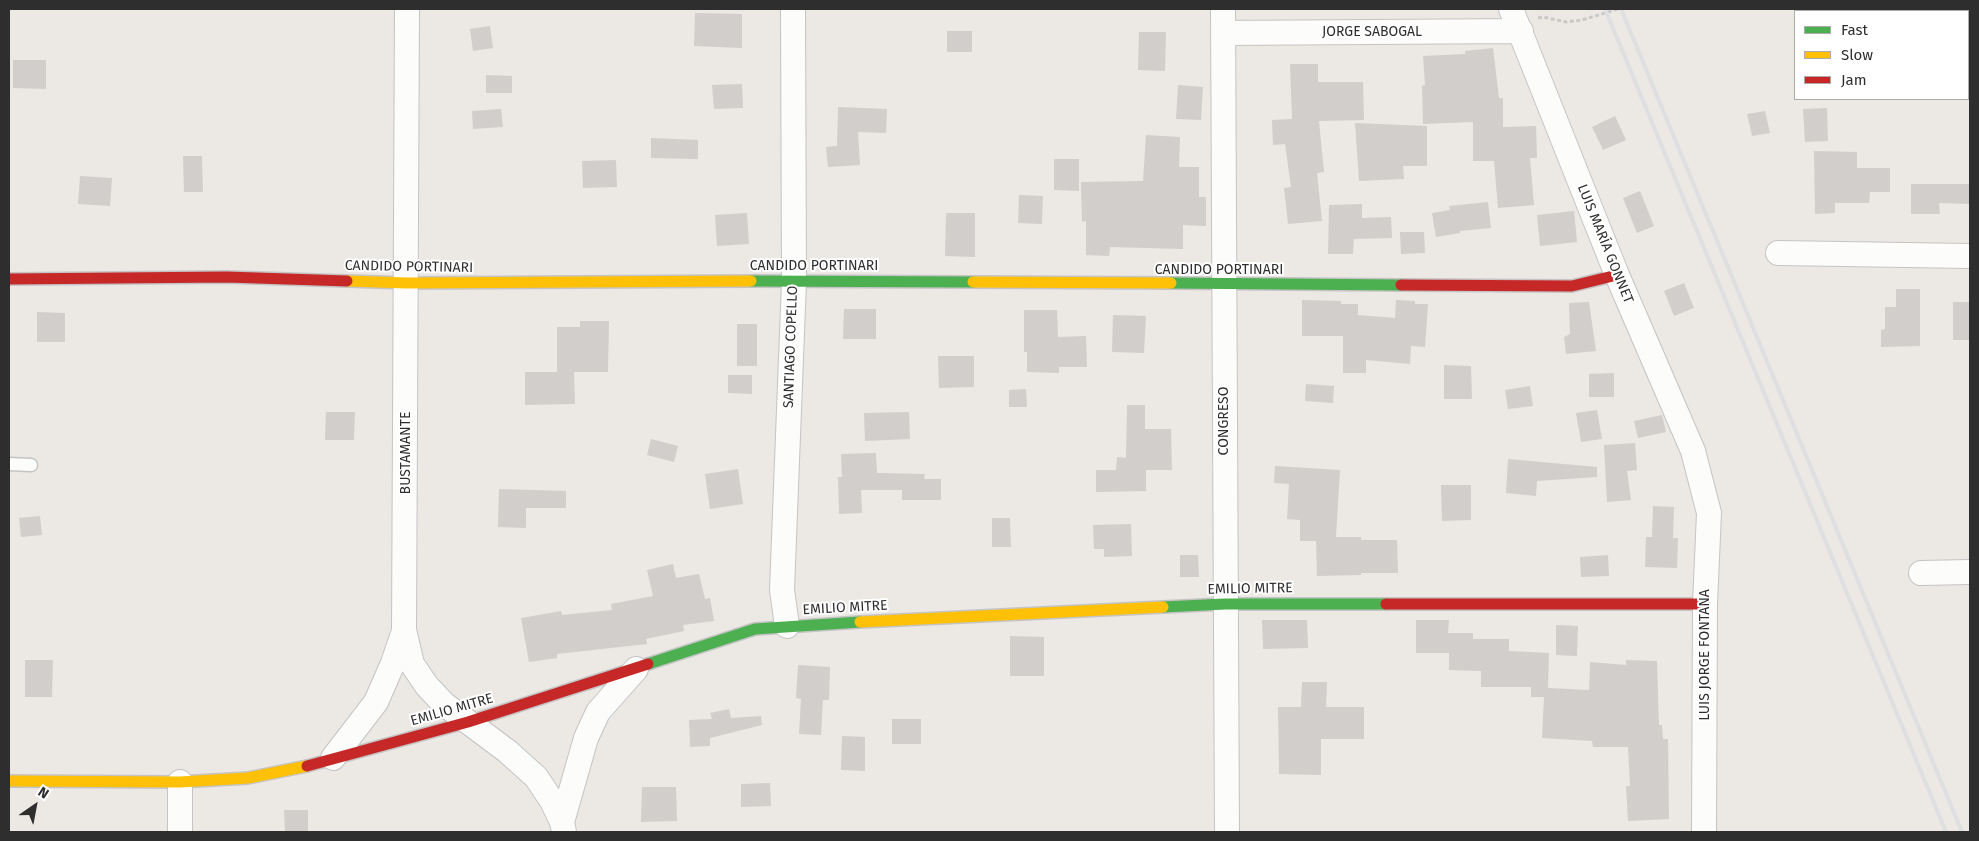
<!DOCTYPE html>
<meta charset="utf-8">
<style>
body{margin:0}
#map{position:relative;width:1979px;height:841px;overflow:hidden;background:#ece8e4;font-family:"Fira Sans",sans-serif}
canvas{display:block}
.frame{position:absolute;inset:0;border:10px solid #2e2e2e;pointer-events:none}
.legend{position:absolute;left:1794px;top:10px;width:175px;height:90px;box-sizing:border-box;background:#fff;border:1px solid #ababab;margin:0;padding:6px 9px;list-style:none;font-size:15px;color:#2e2e2e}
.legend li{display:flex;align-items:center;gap:10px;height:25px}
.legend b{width:25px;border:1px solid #ababab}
.north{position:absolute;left:10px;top:781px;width:50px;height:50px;-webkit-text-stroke:4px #fff;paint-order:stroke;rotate:33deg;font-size:14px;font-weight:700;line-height:20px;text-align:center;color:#2e2e2e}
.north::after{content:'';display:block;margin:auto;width:18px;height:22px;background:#2e2e2e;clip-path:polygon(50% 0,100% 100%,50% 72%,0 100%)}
</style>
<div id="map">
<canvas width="1979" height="841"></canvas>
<div class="frame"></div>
<ul class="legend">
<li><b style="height:6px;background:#4caf50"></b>Fast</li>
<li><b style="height:6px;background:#ffc107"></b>Slow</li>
<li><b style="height:6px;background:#c62828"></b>Jam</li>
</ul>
<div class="north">N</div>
</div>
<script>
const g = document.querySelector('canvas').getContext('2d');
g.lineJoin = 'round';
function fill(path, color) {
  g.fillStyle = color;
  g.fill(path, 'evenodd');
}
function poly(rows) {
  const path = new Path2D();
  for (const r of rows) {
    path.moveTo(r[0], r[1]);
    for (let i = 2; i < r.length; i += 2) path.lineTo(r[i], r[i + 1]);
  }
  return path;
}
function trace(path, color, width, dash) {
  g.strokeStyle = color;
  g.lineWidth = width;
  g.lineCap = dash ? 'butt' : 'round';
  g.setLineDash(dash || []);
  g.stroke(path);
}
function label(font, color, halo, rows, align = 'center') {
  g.font = font + ' "Fira Sans",sans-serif';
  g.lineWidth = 4;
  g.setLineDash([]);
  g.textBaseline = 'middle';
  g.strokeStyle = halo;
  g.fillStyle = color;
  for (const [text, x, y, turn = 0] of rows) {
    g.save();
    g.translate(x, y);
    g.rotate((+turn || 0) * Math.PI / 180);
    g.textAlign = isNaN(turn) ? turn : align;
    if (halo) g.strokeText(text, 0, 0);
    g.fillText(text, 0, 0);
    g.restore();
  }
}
const building = poly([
 [695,13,742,14,742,48,694,46],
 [490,26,493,48,473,51,470,29],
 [947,31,972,31,972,52,947,52],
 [1139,32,1166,32,1165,71,1138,70],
 [1493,48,1499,98,1503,98,1503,127,1536,126,1537,158,1530,158,1534,205,1498,208,1494,161,1473,161,1473,122,1423,124,1422,86,1425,85,1423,56,1465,54,1465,51],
 [13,60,46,60,46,89,13,88],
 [1290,64,1318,64,1318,82,1363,82,1364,120,1319,121,1324,172,1317,173,1322,221,1288,224,1284,188,1291,187,1285,144,1273,145,1272,120,1292,119],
 [486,75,512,76,512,93,486,93],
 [742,84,743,108,714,109,712,85],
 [1178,85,1203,87,1201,120,1176,119],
 [838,107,887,109,886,133,858,132,860,165,828,167,826,147,837,146],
 [1827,108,1828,141,1805,142,1803,109],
 [501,109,503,127,473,129,472,111],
 [1765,111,1770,133,1752,136,1747,114],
 [1615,116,1626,140,1603,150,1592,127],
 [1355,123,1427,126,1427,166,1403,166,1404,179,1359,181],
 [1146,135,1180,137,1179,167,1199,167,1199,197,1206,197,1206,226,1183,225,1183,249,1110,247,1109,256,1086,255,1086,221,1082,222,1081,182,1143,181],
 [651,138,698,140,698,159,651,158],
 [1814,151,1857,152,1857,168,1890,168,1890,192,1870,192,1869,203,1835,203,1835,213,1815,214],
 [183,156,202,156,203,192,184,192],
 [1054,159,1079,159,1079,191,1054,190],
 [616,160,617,187,583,188,582,161],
 [80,176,112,178,110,206,78,204],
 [1911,184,1970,184,1970,204,1939,203,1940,214,1911,214],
 [1640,191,1654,226,1637,233,1623,198],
 [1019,195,1043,196,1042,224,1018,223],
 [1488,202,1491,228,1460,231,1460,233,1436,237,1432,213,1450,210,1449,206],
 [1362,204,1362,218,1391,217,1392,238,1354,239,1353,254,1328,254,1329,205],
 [1574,211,1577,242,1540,246,1537,215],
 [747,213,749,244,717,246,715,215],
 [946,213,975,213,975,257,945,256],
 [1400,232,1424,232,1425,253,1401,254],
 [1684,283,1694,308,1674,316,1664,291],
 [1896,289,1920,289,1920,346,1881,347,1881,330,1885,329,1885,307,1896,307],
 [1302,300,1341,301,1341,304,1358,304,1358,315,1395,318,1396,300,1415,301,1415,304,1428,304,1425,347,1411,346,1410,364,1366,360,1366,373,1343,373,1343,336,1302,336],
 [1589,302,1596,351,1566,354,1564,337,1570,334,1569,303],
 [1953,302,1970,302,1970,340,1953,340],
 [844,309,876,309,876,339,843,339],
 [1024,310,1057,310,1058,337,1086,336,1087,367,1059,367,1059,373,1027,372,1027,352,1024,352],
 [37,312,65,313,65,342,37,342],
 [1113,315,1146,316,1144,353,1112,352],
 [580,321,609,321,608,372,574,372,575,404,525,405,525,372,557,372,557,327,580,327],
 [737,324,757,324,757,366,737,366],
 [938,356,974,356,974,387,939,388],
 [1444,365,1471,366,1472,399,1444,399],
 [1614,373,1614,397,1589,397,1589,374],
 [728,375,752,375,752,394,728,393],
 [1306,384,1334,386,1333,403,1305,401],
 [1530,386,1533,406,1508,409,1505,390],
 [1026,389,1027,407,1009,407,1009,390],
 [1127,405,1145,405,1145,429,1171,429,1172,470,1146,470,1146,491,1096,492,1096,470,1116,470,1117,457,1126,458],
 [1597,410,1602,439,1581,442,1576,413],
 [326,412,355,412,354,440,325,440],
 [909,412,910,439,865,441,864,413],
 [1662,415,1666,432,1638,438,1634,421],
 [651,439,678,446,674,462,647,455],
 [1635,443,1637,470,1627,471,1631,500,1607,502,1604,445],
 [876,453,877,473,925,474,924,479,941,479,941,500,902,500,902,490,861,490,862,513,839,514,838,477,842,477,841,454],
 [1508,459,1597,467,1597,477,1537,481,1536,496,1506,493],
 [1275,466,1340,470,1336,537,1361,537,1361,540,1397,540,1398,573,1361,573,1361,575,1317,576,1316,541,1300,541,1300,520,1287,519,1289,484,1274,483],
 [738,469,743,504,710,509,705,474],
 [1441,485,1471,485,1471,520,1442,521],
 [499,489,566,491,566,508,526,508,526,528,498,527],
 [1653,506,1674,507,1673,538,1678,538,1677,568,1645,567,1646,537,1652,537],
 [40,516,42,535,21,537,19,518],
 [992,518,1010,518,1011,547,992,547],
 [1131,524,1132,556,1104,557,1104,549,1094,549,1093,525],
 [1180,555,1198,555,1199,577,1180,577],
 [1608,555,1609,576,1581,577,1580,557],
 [673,564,676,578,699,574,705,599,710,598,714,621,683,625,684,631,646,639,647,644,557,654,557,658,529,662,521,618,561,611,562,615,612,610,611,604,653,596,647,570],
 [1262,620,1307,620,1308,648,1263,649],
 [1416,620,1449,620,1448,633,1473,633,1473,639,1509,639,1509,651,1549,653,1548,688,1589,690,1590,662,1626,665,1626,660,1657,661,1659,725,1662,725,1663,739,1668,739,1669,819,1628,821,1626,786,1630,786,1628,747,1593,747,1592,741,1542,738,1544,697,1531,697,1531,687,1481,687,1481,671,1449,670,1449,653,1416,653],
 [1556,625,1578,626,1577,656,1556,655],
 [1010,636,1044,637,1044,676,1010,676],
 [25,660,53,660,52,697,25,697],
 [798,665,830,667,829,700,823,700,821,735,799,734,801,699,796,698],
 [1302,682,1327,682,1326,707,1364,707,1364,739,1321,739,1321,775,1279,774,1278,707,1301,707],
 [729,709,731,718,761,716,762,725,710,738,710,746,690,747,689,720,712,719,710,713],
 [892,719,921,719,921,744,892,744],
 [842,736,865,737,865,771,841,770],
 [770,783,771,806,741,807,741,784],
 [642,787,676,787,677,821,641,822],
 [284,810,308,810,308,832,285,832]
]);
const path = poly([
 [1538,18,1543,17,1566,22,1582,20,1618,9]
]);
const lane = poly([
 [9,464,31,465]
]);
const street = poly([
 [407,9,404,630,412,664,427,686,444,704,507,751,536,777,552,801,562,822,564,832],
 [1223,9,1227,832],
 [1511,9,1617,275,1693,451,1709,513,1705,604,1704,832],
 [1223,33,1521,31],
 [1778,253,1970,256],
 [1921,573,1970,572],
 [787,626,782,590,794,281,793,9],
 [333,758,376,702,393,663,404,631],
 [562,822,586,738,598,712,636,669],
 [180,832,180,782]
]);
const fast = poly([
 [751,281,973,282],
 [1171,283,1401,285],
 [1163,607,1225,604,1386,604],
 [648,664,755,629,860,622]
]);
const slow = poly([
 [347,281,407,283,751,281],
 [973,282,1171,283],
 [860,622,1163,607],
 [9,781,180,782,248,778,307,766]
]);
const jam = poly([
 [9,279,227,277,347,281],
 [1401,285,1572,286,1617,275],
 [1386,604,1705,604],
 [307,766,468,722,648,664]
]);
const rail = poly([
 [1605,9,1946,832],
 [1621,9,1962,832]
]);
const streetNames = [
 ["JORGE SABOGAL",1372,32],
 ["LUIS MARÍA GONNET",1605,244,68],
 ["CANDIDO PORTINARI",814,266],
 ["CANDIDO PORTINARI",409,267,1],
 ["CANDIDO PORTINARI",1219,270],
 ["SANTIAGO COPELLO",791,347,-88],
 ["CONGRESO",1224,421,-90],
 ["BUSTAMANTE",406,453,-90],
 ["EMILIO MITRE",1250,589,-1],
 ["EMILIO MITRE",845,608,-3],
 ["LUIS JORGE FONTANA",1705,655,-90],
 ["EMILIO MITRE",452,710,-16]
];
fill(building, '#d1cecb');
trace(lane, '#c5c4c5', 15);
trace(street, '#c5c4c5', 26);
trace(fast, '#c5c4c5', 14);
trace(slow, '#c5c4c5', 14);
trace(jam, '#c5c4c5', 14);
trace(path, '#c9c9c8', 3, [4, 2.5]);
trace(lane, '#fcfcfb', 12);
trace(street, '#fcfcfb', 24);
trace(fast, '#4caf50', 11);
trace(slow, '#ffc107', 11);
trace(jam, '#c62828', 11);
trace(rail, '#dfdfe1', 4);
label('14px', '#2e2e2e', '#fff', streetNames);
</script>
